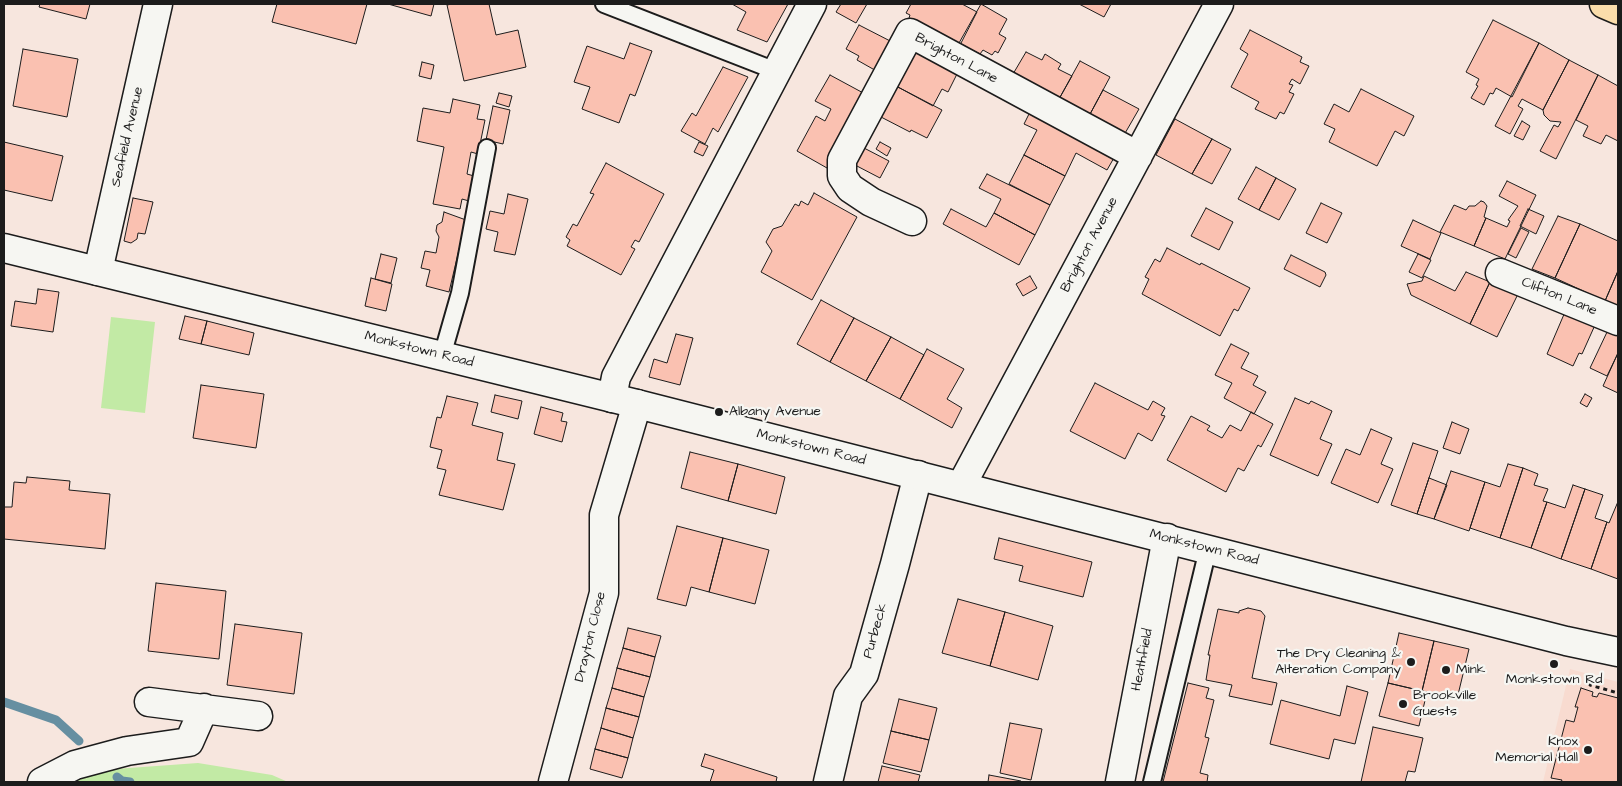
<!DOCTYPE html>
<style>
body{margin:0}
#map{position:relative;width:1622px;height:786px;overflow:hidden;background:#f7e6de;font-family:"Architects Daughter",sans-serif}
canvas{display:block}
.frame{position:absolute;inset:0;border:5px solid #1c1c1c;pointer-events:none}
</style>
<div id="map">
<canvas width="1622" height="786"></canvas>
<div class="frame"></div>
</div>
<script>
const g = document.querySelector('canvas').getContext('2d');
g.lineJoin = 'round';
function fill(path, color) {
  g.fillStyle = color;
  g.fill(path, 'evenodd');
}
function poly(rows) {
  const path = new Path2D();
  for (const r of rows) {
    path.moveTo(r[0], r[1]);
    for (let i = 2; i < r.length; i += 2) path.lineTo(r[i], r[i + 1]);
  }
  return path;
}
function trace(path, color, width, dash) {
  g.strokeStyle = color;
  g.lineWidth = width;
  g.lineCap = dash ? 'butt' : 'round';
  g.setLineDash(dash || []);
  g.stroke(path);
}
function label(font, color, halo, rows, align = 'center') {
  g.font = font + ' "Architects Daughter",sans-serif';
  g.lineWidth = 4.5;
  g.setLineDash([]);
  g.textBaseline = 'middle';
  g.strokeStyle = halo;
  g.fillStyle = color;
  for (const [text, x, y, turn = 0] of rows) {
    g.save();
    g.translate(x, y);
    g.rotate((+turn || 0) * Math.PI / 180);
    g.textAlign = isNaN(turn) ? turn : align;
    if (halo) g.strokeText(text, 0, 0);
    g.fillText(text, 0, 0);
    g.restore();
  }
}
const built = poly([
 [1570,669,1618,682,1618,782,1543,782]
]);
const green = poly([
 [111,317,155,322,145,413,101,408],
 [198,763,272,775,288,782,74,782,81,777,115,769]
]);
const stream = poly([
 [4,702,56,720,79,741],
 [117,777,122,781,130,782]
]);
const building = poly([
 [40,4,90,4,86,19,39,7,40,4],
 [277,4,367,4,356,44,272,22,277,4],
 [388,4,434,4,431,16,388,4],
 [452,4,489,4,496,35,518,30,526,67,464,81,447,5,452,4],
 [732,4,788,4,767,42,737,30,746,12,732,4],
 [841,4,867,4,856,23,836,12,841,4],
 [911,4,962,4,977,12,960,45,909,18,910,15,906,13,911,4],
 [981,4,1007,19,999,34,1006,38,998,53,995,51,992,55,983,50,980,54,959,43,981,4],
 [1079,4,1111,4,1104,17,1079,4],
 [1493,20,1539,43,1512,97,1496,88,1493,94,1490,93,1484,105,1471,98,1478,86,1476,85,1479,79,1466,72,1493,20],
 [859,25,896,44,880,73,857,60,859,56,846,49,859,25],
 [1250,30,1302,57,1300,62,1309,66,1300,84,1292,79,1289,84,1293,85,1289,92,1294,94,1284,114,1280,112,1276,119,1255,109,1259,102,1231,87,1248,54,1240,49,1250,30],
 [630,43,652,51,635,96,630,94,619,123,582,109,590,87,574,82,587,46,624,59,630,43],
 [1539,43,1569,60,1543,110,1522,99,1518,106,1523,109,1510,134,1495,126,1539,43],
 [23,49,78,59,67,117,13,106,23,49],
 [915,52,957,74,948,92,942,89,933,106,896,86,915,52],
 [1026,52,1042,60,1045,54,1061,64,1058,69,1072,76,1059,99,1013,74,1026,52],
 [1569,60,1598,75,1556,159,1540,151,1554,125,1558,127,1561,122,1550,121,1544,115,1543,110,1569,60],
 [1080,61,1110,77,1089,116,1059,99,1080,61],
 [422,62,434,65,431,79,419,76,422,62],
 [723,67,748,77,718,132,713,128,705,144,681,131,692,113,696,116,723,67],
 [830,75,867,95,827,168,797,151,816,116,825,121,831,109,815,101,830,75],
 [1598,75,1618,86,1618,141,1606,135,1601,144,1583,136,1588,126,1576,120,1598,75],
 [896,86,942,110,927,138,911,130,910,132,881,117,896,86],
 [1361,89,1414,116,1404,136,1395,131,1377,166,1329,142,1335,129,1324,124,1334,104,1349,112,1361,89],
 [1103,90,1139,109,1124,135,1089,116,1103,90],
 [499,93,512,96,509,107,496,103,499,93],
 [453,99,480,105,477,119,485,120,478,154,471,152,467,174,474,176,469,201,462,199,460,209,433,204,444,147,417,141,423,108,450,113,453,99],
 [493,106,510,110,503,144,486,140,493,106],
 [1030,112,1115,156,1107,170,1076,153,1065,176,1024,155,1037,130,1024,124,1030,112],
 [1175,119,1212,139,1192,174,1156,155,1175,119],
 [1522,121,1530,126,1523,140,1514,136,1522,121],
 [1212,139,1231,149,1212,184,1192,174,1212,139],
 [4,142,63,156,52,201,4,190,4,142],
 [699,142,708,146,703,156,694,152,699,142],
 [880,142,891,148,887,156,876,149,880,142],
 [864,148,889,161,880,178,855,165,864,148],
 [1024,155,1065,176,1050,205,1009,184,1024,155],
 [606,163,664,194,639,242,635,240,631,247,635,249,621,275,567,246,570,240,566,237,573,224,577,226,594,194,590,193,606,163],
 [1256,167,1276,178,1259,210,1238,199,1256,167],
 [987,174,1050,205,1035,235,994,213,1001,199,979,188,987,174],
 [1276,178,1296,189,1279,220,1259,210,1276,178],
 [1507,181,1536,195,1505,259,1474,246,1486,218,1507,227,1510,221,1508,220,1518,206,1499,196,1507,181],
 [814,193,857,217,812,300,761,272,772,251,766,242,773,229,782,226,795,204,799,206,801,201,808,205,814,193],
 [508,194,528,199,515,255,494,251,498,232,486,229,490,211,504,214,508,194],
 [133,198,153,202,145,234,138,233,137,239,131,243,124,241,133,198],
 [1481,201,1484,202,1487,206,1484,217,1486,218,1474,246,1440,232,1454,205,1466,210,1469,206,1475,206,1481,201],
 [1321,203,1342,213,1327,243,1306,233,1321,203],
 [1206,208,1233,222,1219,250,1191,236,1206,208],
 [951,209,986,227,994,213,1035,235,1019,265,943,224,951,209],
 [1528,209,1544,216,1536,234,1520,226,1528,209],
 [444,212,466,220,449,292,426,286,430,270,421,268,425,251,436,253,439,237,436,231,437,225,442,222,444,212],
 [1558,216,1580,224,1555,278,1532,269,1558,216],
 [1413,220,1441,233,1430,259,1401,246,1413,220],
 [1580,224,1618,241,1618,271,1605,301,1555,278,1580,224],
 [1521,228,1529,232,1516,258,1508,254,1521,228],
 [1167,248,1200,265,1201,263,1250,288,1238,311,1234,309,1220,336,1142,294,1149,279,1145,277,1155,259,1160,262,1167,248],
 [381,254,397,258,391,283,375,279,381,254],
 [1418,254,1431,260,1422,278,1409,272,1418,254],
 [1291,255,1325,272,1326,275,1320,287,1284,269,1291,255],
 [1618,271,1618,306,1605,301,1618,271],
 [1466,272,1490,282,1470,324,1411,295,1407,284,1422,281,1424,276,1455,291,1466,272],
 [1030,276,1037,288,1023,296,1016,284,1030,276],
 [371,278,392,284,386,311,365,306,371,278],
 [1490,282,1518,294,1497,337,1470,324,1490,282],
 [38,289,59,292,53,332,11,326,15,301,36,304,38,289],
 [821,300,854,318,830,362,797,344,821,300],
 [1565,312,1595,325,1582,354,1579,353,1573,366,1547,354,1565,312],
 [185,316,207,321,201,344,179,339,185,316],
 [854,318,891,337,866,381,830,362,854,318],
 [207,321,254,333,249,355,201,344,207,321],
 [1608,330,1618,335,1618,353,1607,376,1590,368,1608,330],
 [676,334,693,338,680,385,649,377,654,359,667,363,676,334],
 [891,337,924,355,900,399,866,381,891,337],
 [1231,344,1249,353,1241,368,1258,376,1253,385,1266,392,1254,414,1224,398,1232,383,1215,375,1231,344],
 [927,349,964,369,947,399,962,408,952,428,900,399,927,349],
 [1618,353,1618,393,1603,386,1618,353],
 [1095,383,1148,410,1153,401,1165,408,1161,415,1165,416,1152,441,1138,433,1125,459,1070,431,1095,383],
 [201,385,264,394,256,448,193,438,201,385],
 [1585,394,1592,398,1587,407,1580,403,1585,394],
 [495,395,522,401,518,419,491,412,495,395],
 [447,396,478,403,472,425,503,433,497,460,515,464,503,510,439,495,446,470,437,468,442,450,430,447,437,417,441,418,447,396],
 [1295,398,1309,404,1311,401,1332,411,1320,439,1332,444,1318,476,1270,455,1295,398],
 [541,407,563,413,561,421,567,422,562,442,534,434,541,407],
 [1251,412,1273,424,1261,447,1258,445,1244,471,1238,468,1226,492,1167,460,1191,416,1210,426,1207,430,1222,438,1230,425,1241,431,1251,412],
 [1452,422,1469,429,1460,454,1443,448,1452,422],
 [1371,429,1392,438,1381,464,1393,469,1378,503,1331,483,1346,449,1360,455,1371,429],
 [1413,443,1438,451,1417,514,1391,505,1413,443],
 [690,452,738,464,728,501,681,488,690,452],
 [738,464,785,477,776,514,728,501,738,464],
 [1508,464,1523,468,1500,538,1470,528,1485,482,1500,487,1508,464],
 [1523,468,1538,474,1534,485,1548,489,1543,501,1547,502,1531,548,1500,538,1523,468],
 [1451,471,1485,482,1469,531,1434,519,1451,471],
 [27,477,70,481,69,490,110,494,105,549,4,539,4,507,12,507,14,482,26,483,27,477],
 [1429,478,1447,485,1434,519,1417,514,1429,478],
 [1573,485,1585,489,1561,559,1531,548,1547,502,1565,508,1573,485],
 [1585,489,1603,495,1595,518,1607,522,1591,569,1561,559,1585,489],
 [1617,504,1618,504,1618,579,1591,569,1607,522,1609,523,1617,504],
 [677,526,723,538,709,592,691,587,686,606,657,599,677,526],
 [723,538,769,550,755,604,709,592,723,538],
 [999,538,1092,562,1083,597,1019,581,1023,566,994,559,999,538],
 [156,583,226,591,219,659,148,651,156,583],
 [958,599,1005,612,990,666,942,653,958,599],
 [1248,608,1261,611,1265,616,1252,678,1277,683,1272,705,1229,696,1232,685,1206,680,1210,655,1208,655,1218,609,1239,613,1239,611,1248,608],
 [1005,612,1053,626,1038,680,990,666,1005,612],
 [235,624,302,633,294,694,227,685,235,624],
 [628,628,661,636,655,657,623,648,628,628],
 [1399,633,1434,641,1422,691,1388,683,1399,633],
 [1434,641,1469,649,1457,699,1422,691,1434,641],
 [623,648,655,657,650,677,617,668,623,648],
 [617,668,650,677,644,697,612,688,617,668],
 [1188,683,1209,688,1206,698,1214,700,1205,737,1209,738,1200,773,1208,775,1207,782,1163,782,1188,683],
 [1388,683,1427,692,1419,726,1379,716,1388,683],
 [1347,686,1368,692,1355,744,1334,739,1329,759,1270,744,1281,700,1340,716,1347,686],
 [612,688,644,697,639,717,606,708,612,688],
 [1581,688,1593,692,1592,696,1597,697,1599,693,1618,698,1618,782,1561,782,1562,780,1551,778,1566,720,1574,722,1578,707,1575,707,1581,688],
 [899,699,937,708,929,740,891,731,899,699],
 [606,708,639,717,633,738,601,728,606,708],
 [1010,723,1042,729,1031,780,1000,773,1010,723],
 [1373,727,1423,738,1415,772,1408,771,1405,782,1361,782,1373,727],
 [601,728,633,738,628,758,595,749,601,728],
 [891,731,929,740,921,772,883,763,891,731],
 [595,749,628,758,622,778,590,769,595,749],
 [705,754,777,777,776,782,710,782,714,770,701,766,705,754],
 [882,766,920,775,918,782,878,782,882,766],
 [989,775,1021,781,1021,782,988,782,989,775]
]);
const path = poly([
 [1592,675,1590,685,1618,693]
]);
const lane = poly([
 [604,4,776,71],
 [442,356,460,293,487,148],
 [1152,782,1208,549]
]);
const street = poly([
 [912,221,871,202,850,188,842,176,842,160,910,33,1138,156],
 [98,271,158,4],
 [1500,273,1618,321],
 [612,398,616,377,812,4],
 [961,486,1219,4],
 [149,702,258,716],
 [42,782,75,765,127,751,189,742,204,708],
 [553,782,604,593,604,515,637,404],
 [828,782,848,696,864,674,895,564,918,475],
 [1120,782,1167,538]
]);
const secondary = poly([
 [4,248,637,404,1566,641,1618,652]
]);
const highway = poly([
 [1604,4,1618,10]
]);
const markers = [
 [719,412,5,"#1c1c1c"],
 [1411,662,5,"#1c1c1c"],
 [1554,664,5,"#1c1c1c"],
 [1446,670,5,"#1c1c1c"],
 [1403,704,5,"#1c1c1c"],
 [1588,750,5,"#1c1c1c"]
];
const streetNames = [
 ["Brighton Lane",956,59,28],
 ["Seafield Avenue",128,137,-77],
 ["Brighton Avenue",1090,245,-62],
 ["Clifton Lane",1559,297,22],
 ["Monkstown Road",419,350,14],
 ["Monkstown Road",811,448,14],
 ["Monkstown Road",1204,548,14],
 ["Purbeck",876,631,-74],
 ["Drayton Close",591,637,-76],
 ["Heathfield",1143,660,-79]
];
const poiNames = [
 ["Albany Avenue",729,412],
 ["The Dry Cleaning &",1401,654,"right"],
 ["Alteration Company",1401,670,"right"],
 ["Mink",1456,670],
 ["Monkstown Rd",1554,680,"center"],
 ["Brookville",1413,696],
 ["Guests",1413,712],
 ["Knox",1578,742,"right"],
 ["Memorial Hall",1578,758,"right"]
];
fill(built, '#f8dbd0');
fill(green, '#c2eaa5');
trace(stream, '#668fa1', 9);
fill(building, '#fac1b1');
trace(building, '#1c1c1c', 1);
trace(lane, '#1c1c1c', 20);
trace(street, '#1c1c1c', 31);
trace(secondary, '#1c1c1c', 31);
trace(highway, '#1c1c1c', 31);
trace(path, '#1c1c1c', 3, [4, 4]);
trace(lane, '#f6f6f2', 16);
trace(street, '#f6f6f2', 28);
trace(secondary, '#f6f6f2', 28);
trace(highway, '#faddab', 28);
for (const [x, y, r, color] of markers) {
  const dot = new Path2D();
  dot.arc(x, y, r, 0, 2 * Math.PI);
  g.fillStyle = color;
  g.fill(dot);
  trace(dot, '#f6f6f2', 2);
}
label('14px', '#1c1c1c', '#f6f6f2', streetNames);
label('14px', '#1c1c1c', '#f6f6f2', poiNames, 'left');
</script>
